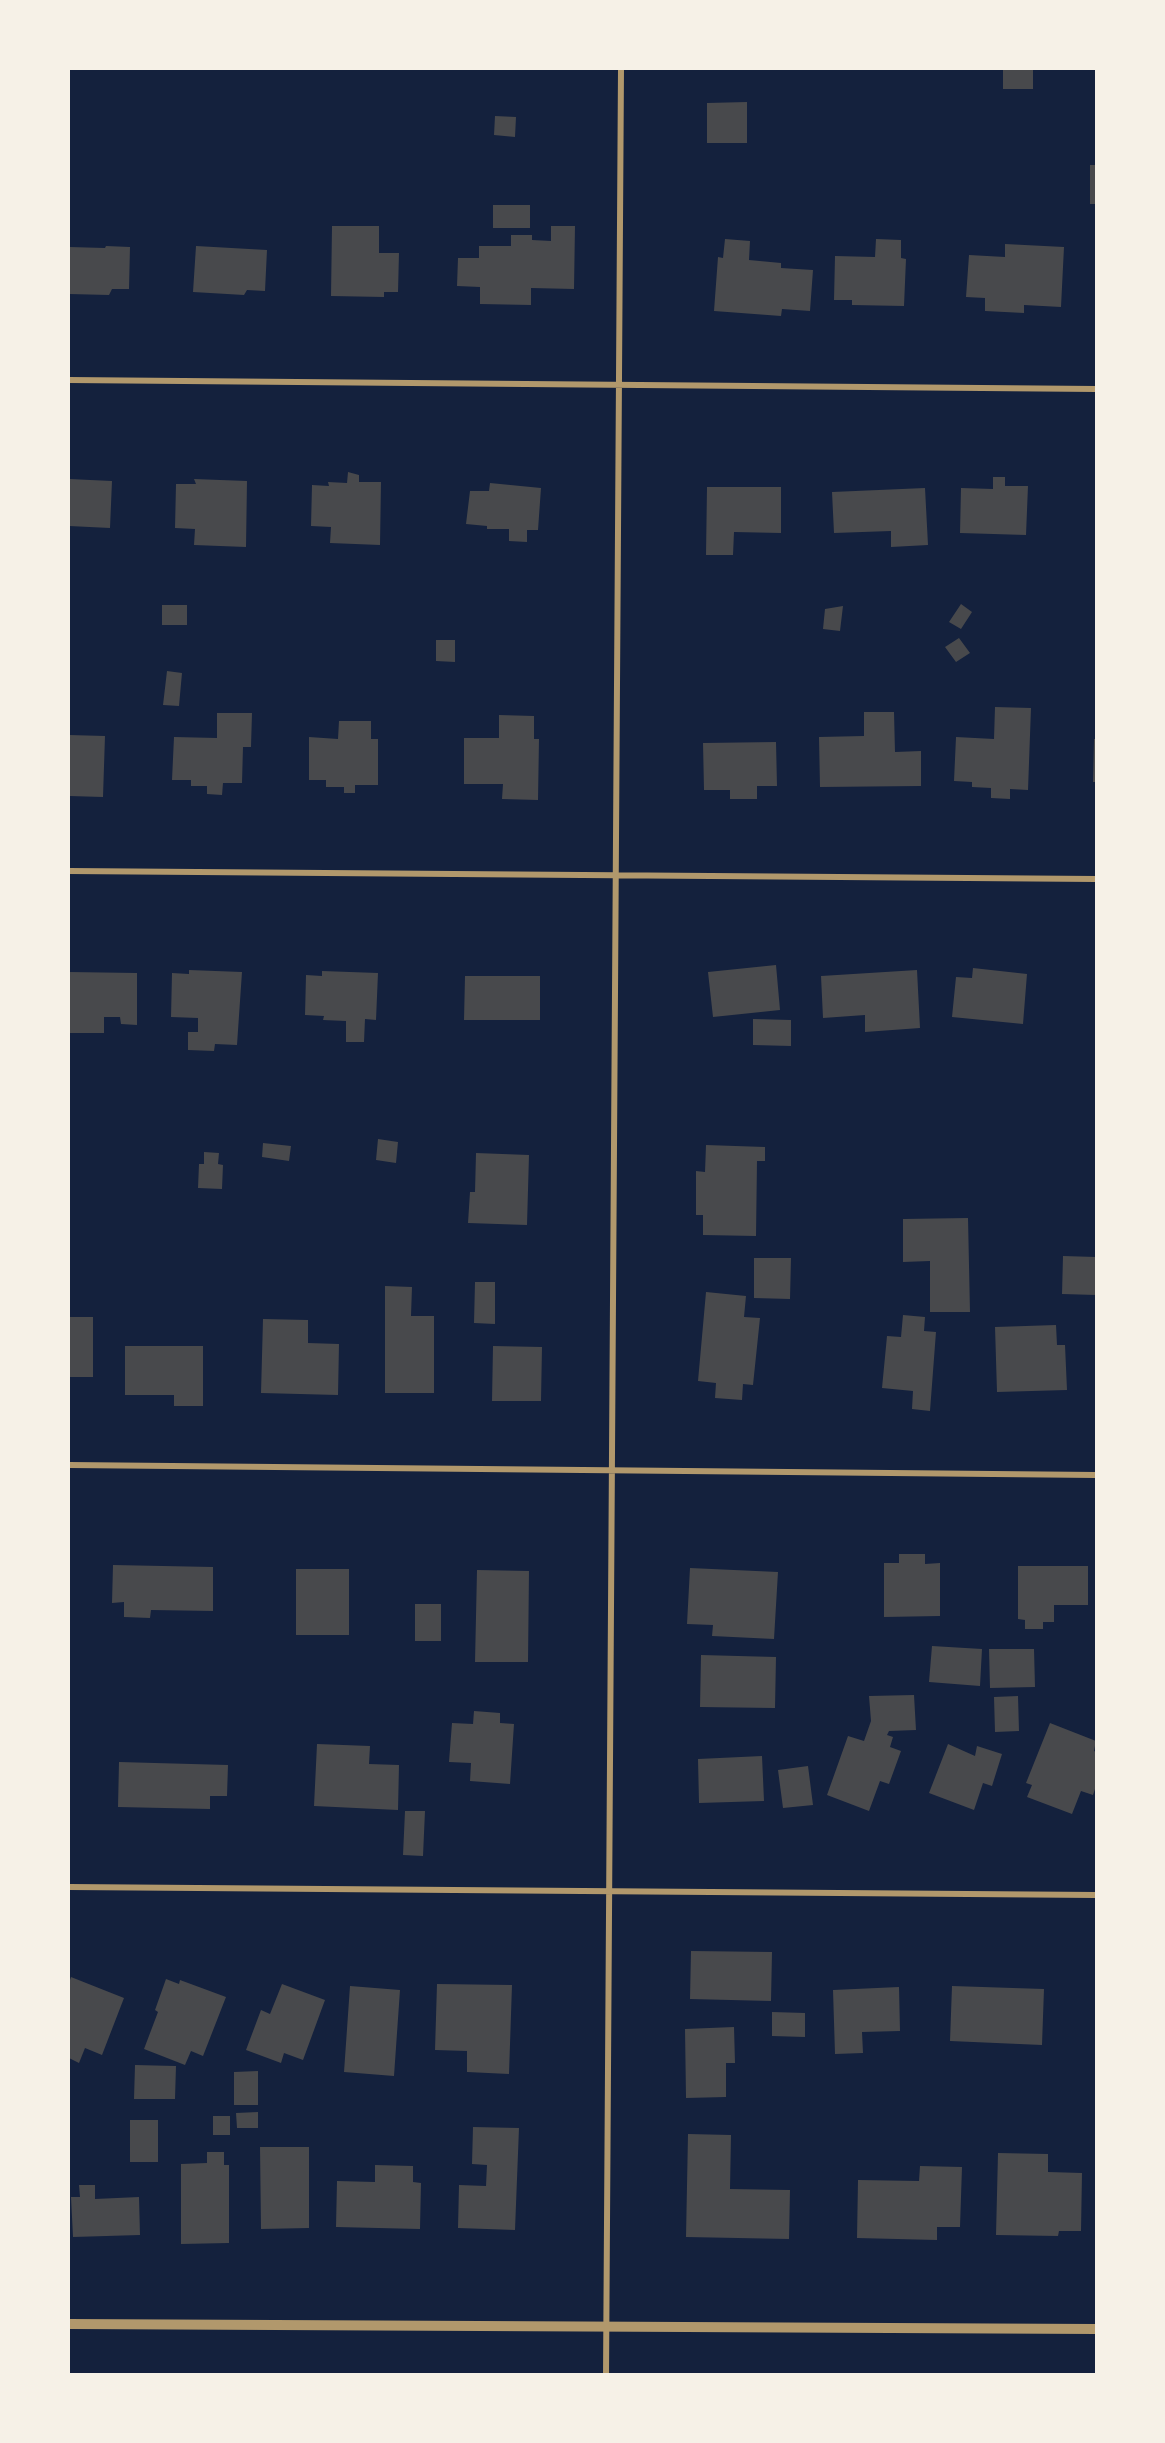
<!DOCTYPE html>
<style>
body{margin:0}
#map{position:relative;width:1165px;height:2443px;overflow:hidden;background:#14213d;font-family:"Work Sans",sans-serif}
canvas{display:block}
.frame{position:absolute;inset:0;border:70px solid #f6f1e7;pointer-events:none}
</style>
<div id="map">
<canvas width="1165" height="2443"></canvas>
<div class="frame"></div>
</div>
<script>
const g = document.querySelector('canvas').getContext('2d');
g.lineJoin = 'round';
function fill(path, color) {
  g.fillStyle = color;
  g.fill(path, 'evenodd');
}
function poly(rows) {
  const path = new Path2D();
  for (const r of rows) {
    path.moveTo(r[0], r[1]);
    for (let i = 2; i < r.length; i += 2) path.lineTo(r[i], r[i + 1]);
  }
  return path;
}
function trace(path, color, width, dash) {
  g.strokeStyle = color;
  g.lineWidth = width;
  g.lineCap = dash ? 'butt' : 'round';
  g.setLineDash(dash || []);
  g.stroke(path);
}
const building = poly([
 [1003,69,1033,69,1033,89,1003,89],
 [747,102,747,143,707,143,707,103],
 [495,116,516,117,515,137,494,135],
 [1090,165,1096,165,1096,204,1090,204],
 [493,205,530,205,530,228,493,228],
 [332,226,379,226,379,253,399,253,398,292,384,292,384,297,331,296],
 [551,226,575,226,574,289,531,288,531,305,480,304,480,287,457,286,458,258,479,258,479,246,511,246,511,235,532,235,532,240,551,241],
 [725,239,750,241,749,260,781,263,781,268,813,270,810,311,782,309,781,316,714,311,718,257,723,258],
 [876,239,901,240,901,258,906,259,904,306,852,305,852,300,834,300,835,256,875,257],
 [1005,244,1064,247,1061,307,1024,305,1024,313,985,311,985,298,966,297,969,255,1005,257],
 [106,246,130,247,129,289,112,289,109,295,69,294,69,247,105,248],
 [196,246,267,250,265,291,247,290,244,295,193,292],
 [348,472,359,475,359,482,381,482,380,545,330,543,331,527,311,526,312,485,329,486,328,482,347,483],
 [993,477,1005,477,1005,486,1028,486,1026,535,960,533,961,488,993,489],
 [69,479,112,481,110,528,69,526],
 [194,479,247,481,246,547,194,545,195,529,175,528,176,484,196,484],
 [490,483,541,488,538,530,527,530,527,542,509,541,509,529,487,529,487,526,466,524,470,491,489,491],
 [707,487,781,487,781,533,734,532,733,555,706,555],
 [925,488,928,545,891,547,891,531,834,533,832,492],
 [961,604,972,612,961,629,949,622],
 [162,605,187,605,187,625,162,625],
 [843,606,840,631,823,629,825,609],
 [959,638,970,653,956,662,945,647],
 [436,640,455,640,455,662,436,661],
 [167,671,182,673,179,706,163,705],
 [995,707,1031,708,1028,790,1010,789,1010,799,991,798,991,788,972,787,972,782,954,781,956,737,994,739],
 [864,712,894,712,895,752,921,751,921,786,820,787,819,737,864,736],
 [217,713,252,713,251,747,243,747,242,783,223,783,222,795,207,794,207,786,191,786,191,780,172,780,174,737,217,738],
 [499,715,534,716,534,739,539,739,538,800,502,799,503,784,464,784,464,738,499,738],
 [339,721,371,721,371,739,378,739,378,785,355,785,355,793,344,793,344,787,326,787,326,780,309,780,309,737,338,739],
 [69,735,105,736,103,797,69,796],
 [1094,739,1096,739,1096,782,1093,782],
 [776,742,777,786,757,786,757,799,730,799,730,790,704,790,703,743],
 [776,965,780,1010,713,1017,708,972],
 [973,968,1027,974,1023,1024,952,1017,956,977,972,978],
 [189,970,242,972,237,1045,215,1044,214,1051,188,1050,188,1032,198,1032,198,1018,171,1017,172,973,189,974],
 [917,970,920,1028,865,1032,865,1015,823,1018,821,976],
 [322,971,378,973,376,1020,365,1019,364,1042,346,1042,346,1021,323,1020,324,1016,305,1015,306,975,322,976],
 [69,972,137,973,137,1025,121,1024,120,1017,104,1017,104,1033,69,1033],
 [465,976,540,976,540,1020,464,1020],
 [753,1019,791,1020,791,1046,753,1045],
 [378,1139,398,1142,396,1163,376,1160],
 [263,1143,291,1146,289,1161,262,1157],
 [706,1145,765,1147,765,1161,757,1161,756,1236,703,1235,703,1215,696,1215,696,1171,705,1172],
 [204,1152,219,1153,218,1164,223,1165,222,1189,198,1188,199,1164,204,1164],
 [476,1153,529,1155,527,1225,468,1223,470,1192,475,1192],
 [968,1218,970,1312,930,1312,930,1261,903,1262,903,1219],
 [1063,1256,1096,1257,1096,1295,1062,1294],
 [754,1258,791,1258,790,1299,754,1298],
 [475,1282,495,1282,495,1324,474,1323],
 [385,1286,412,1287,411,1316,434,1316,434,1393,385,1393],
 [706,1292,746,1296,744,1317,760,1318,753,1385,743,1384,742,1400,715,1398,716,1383,698,1381],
 [903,1315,925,1317,924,1331,936,1332,930,1411,912,1409,913,1391,882,1388,887,1336,901,1337],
 [69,1317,93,1317,93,1377,69,1377],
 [263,1319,308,1320,308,1343,339,1344,338,1395,261,1393],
 [1056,1325,1057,1345,1065,1345,1067,1390,997,1392,995,1327],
 [125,1346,203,1346,203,1406,174,1406,174,1395,125,1395],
 [493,1346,542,1347,541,1401,492,1401],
 [899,1554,925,1554,925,1564,940,1563,940,1616,884,1617,884,1563,899,1563],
 [113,1565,213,1567,213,1611,151,1610,150,1618,124,1617,124,1602,112,1603],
 [1018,1566,1088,1566,1088,1605,1054,1605,1054,1622,1043,1622,1043,1629,1025,1629,1025,1620,1018,1619],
 [690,1568,778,1572,774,1639,712,1636,713,1625,687,1624],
 [296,1569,349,1569,349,1635,296,1635],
 [477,1570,529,1571,528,1662,475,1662],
 [415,1604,441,1604,441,1641,415,1641],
 [932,1646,982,1649,980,1686,929,1682],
 [989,1649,1034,1649,1035,1687,990,1688],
 [701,1655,776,1657,775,1708,700,1707],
 [914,1695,916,1730,889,1731,887,1735,893,1737,890,1747,901,1751,889,1784,880,1781,869,1811,827,1795,848,1736,864,1741,871,1721,869,1696],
 [1018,1696,1019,1731,995,1732,994,1697],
 [474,1711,500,1713,500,1723,514,1724,510,1784,470,1781,471,1763,449,1762,452,1723,473,1724],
 [1050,1723,1096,1741,1094,1751,1096,1752,1096,1786,1093,1795,1081,1791,1072,1814,1027,1797,1032,1785,1026,1783],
 [317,1744,370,1746,369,1764,399,1765,398,1810,314,1806],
 [948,1744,975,1756,977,1746,1002,1754,992,1786,983,1783,974,1810,929,1793],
 [762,1756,764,1801,699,1803,698,1759],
 [119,1762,228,1765,227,1796,210,1796,210,1809,118,1807],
 [808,1766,813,1805,783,1808,778,1770],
 [405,1811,425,1811,423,1856,403,1855],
 [691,1951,772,1952,771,2001,690,1999],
 [71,1977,124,1998,102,2055,85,2048,79,2063,69,2058,69,1983],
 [166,1979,179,1984,180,1980,226,1997,203,2056,191,2051,185,2065,144,2049,158,2012,155,2010],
 [282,1984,325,2000,303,2060,284,2053,281,2063,246,2050,261,2010,270,2014],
 [437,1984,512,1985,509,2074,467,2072,467,2051,435,2050],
 [350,1986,400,1990,394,2076,344,2072],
 [952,1986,1044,1989,1042,2045,950,2041],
 [899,1987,900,2031,862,2032,863,2053,835,2054,833,1990],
 [772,2012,805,2013,805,2037,772,2036],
 [734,2027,735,2063,726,2063,726,2097,686,2098,685,2029],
 [135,2065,176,2066,175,2099,134,2099],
 [258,2071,258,2105,234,2105,234,2072],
 [258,2112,258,2128,237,2128,236,2113],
 [213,2116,230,2116,230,2135,213,2135],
 [130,2120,158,2120,158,2162,130,2162],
 [473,2127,519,2128,515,2230,458,2228,459,2185,486,2186,487,2165,472,2164],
 [688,2134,731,2135,730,2189,790,2190,789,2239,686,2237],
 [260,2147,309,2147,309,2228,261,2229],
 [207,2152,224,2152,224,2165,229,2165,229,2243,181,2244,181,2164,207,2163],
 [998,2153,1048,2154,1048,2172,1082,2173,1081,2231,1059,2231,1058,2236,996,2235],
 [375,2165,413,2166,413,2182,421,2183,420,2229,336,2227,337,2181,375,2182],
 [920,2166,962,2167,960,2227,937,2227,937,2240,857,2238,858,2180,919,2181],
 [79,2185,95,2185,95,2199,139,2197,140,2235,73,2237,71,2197,80,2197]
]);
const minor = poly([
 [69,380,1096,389],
 [69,871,1096,879],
 [69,1465,1096,1475],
 [69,1887,1096,1895],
 [606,2374,621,69]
]);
const tertiary = poly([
 [69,2324,1096,2329]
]);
fill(building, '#48494c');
trace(minor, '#b1986c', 6);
trace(tertiary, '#b1986c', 10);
</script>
